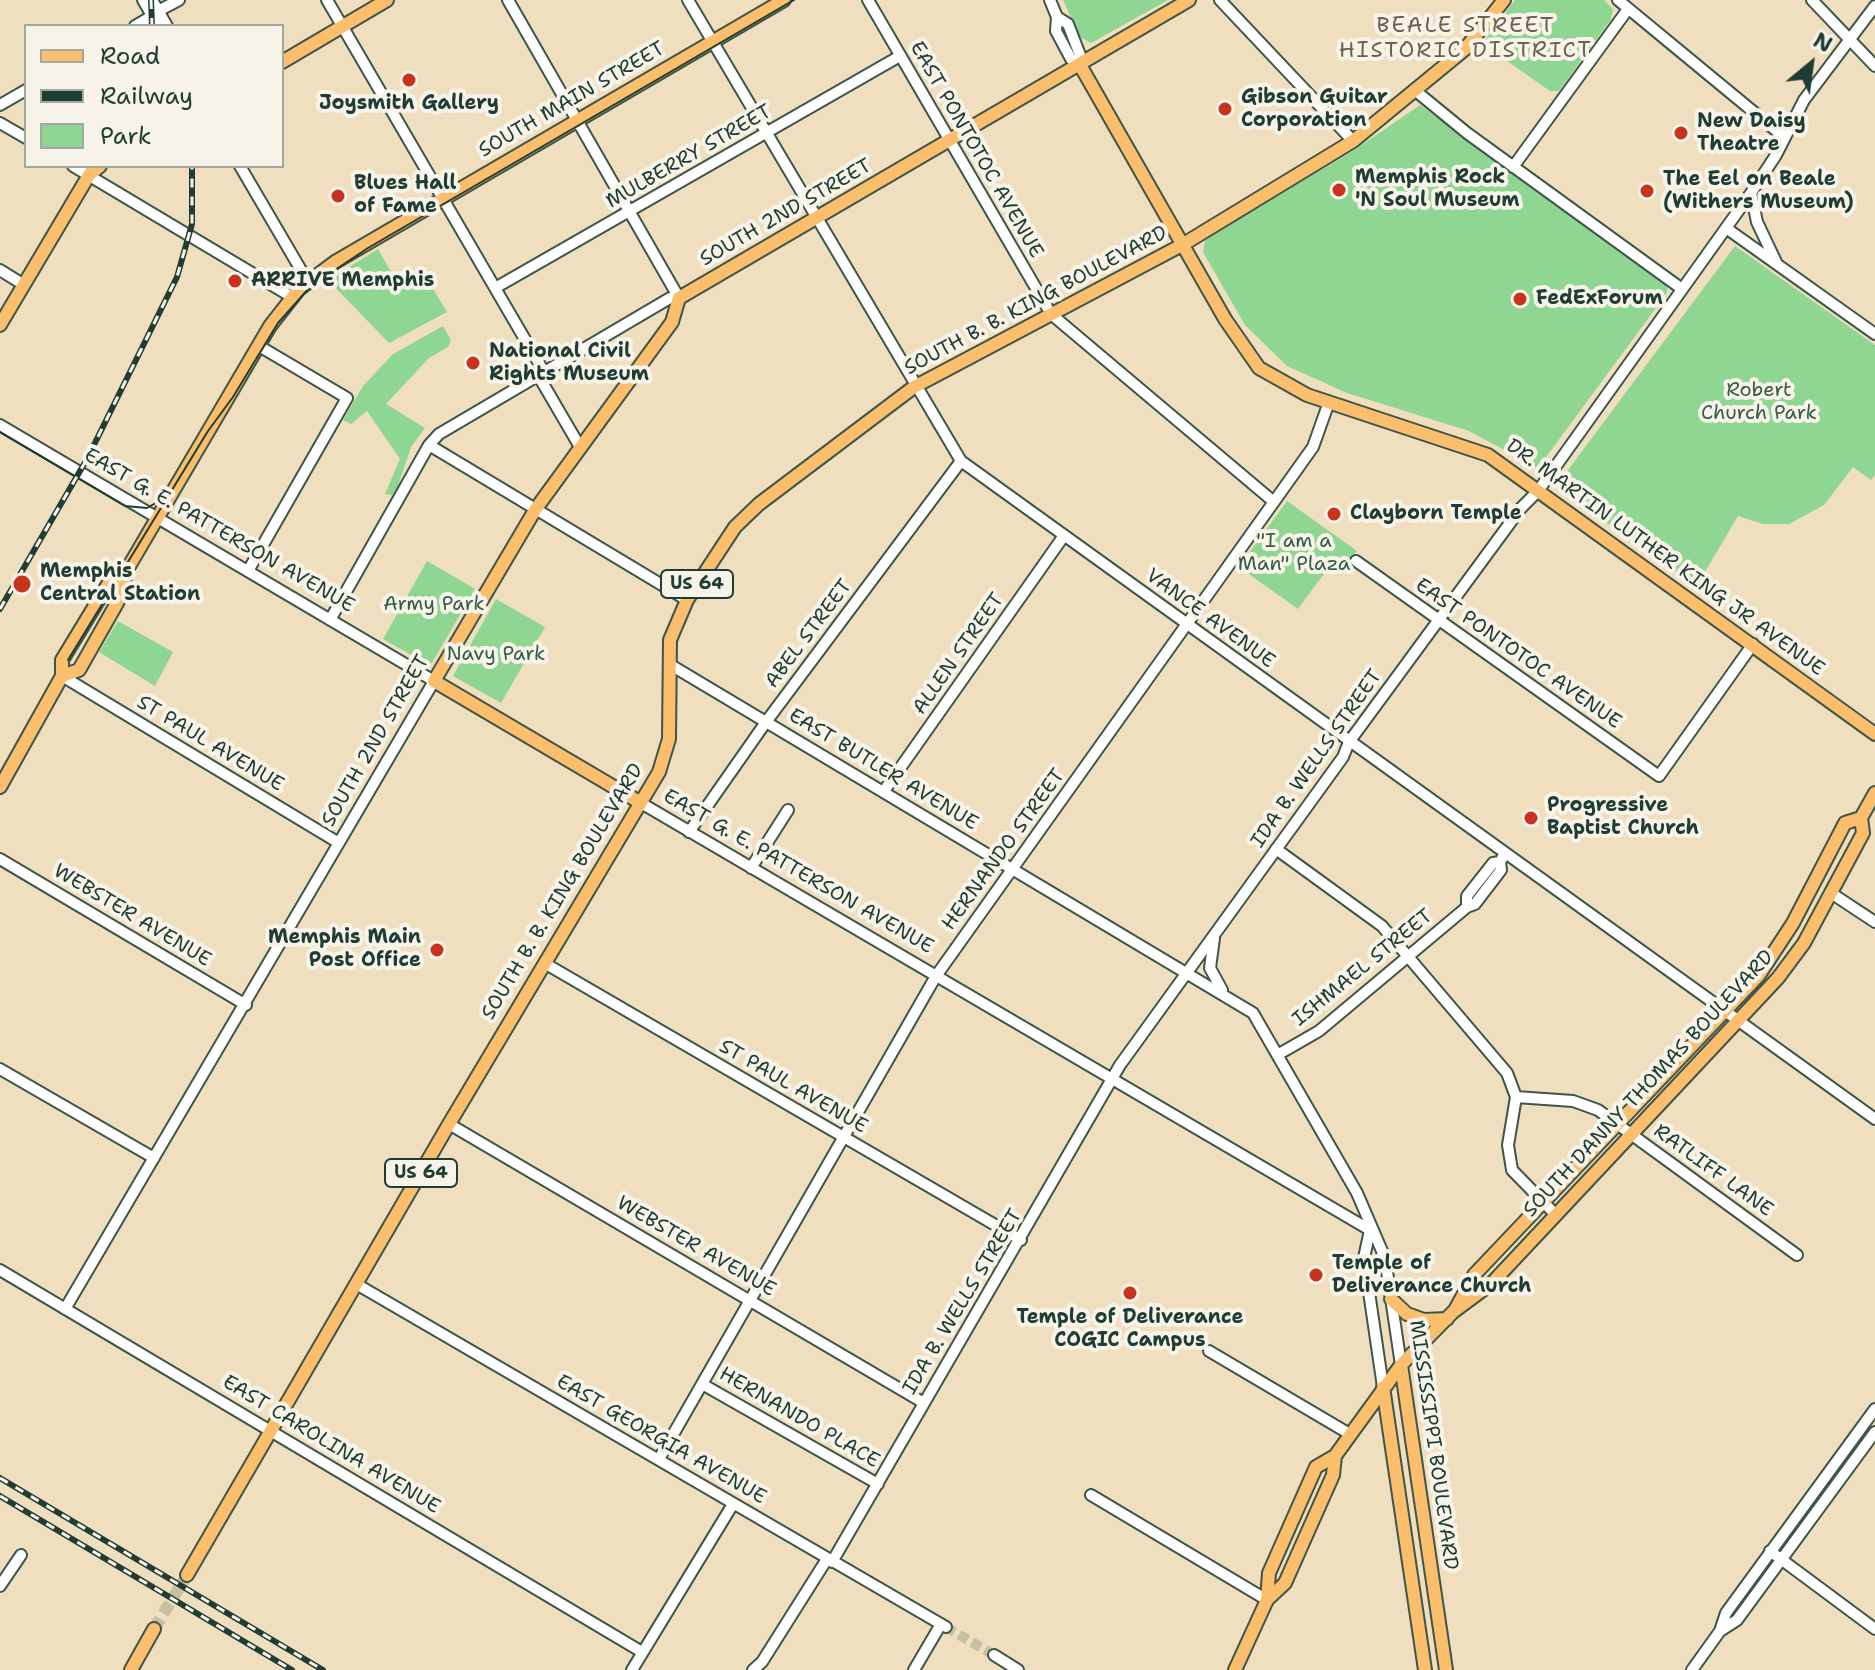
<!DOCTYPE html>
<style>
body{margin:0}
#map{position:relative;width:1875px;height:1670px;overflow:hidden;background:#f0dfbe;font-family:"Shantell Sans",sans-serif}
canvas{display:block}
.legend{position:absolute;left:24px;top:24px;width:260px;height:144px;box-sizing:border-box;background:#f7f3e8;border:2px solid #a1aaa0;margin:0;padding:10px 14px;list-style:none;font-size:24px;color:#1f3d34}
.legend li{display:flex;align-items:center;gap:16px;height:40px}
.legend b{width:40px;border:2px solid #a1aaa0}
.north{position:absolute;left:1771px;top:24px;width:80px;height:80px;-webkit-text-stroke:6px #f7f3e8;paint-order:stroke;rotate:29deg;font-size:22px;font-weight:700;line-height:32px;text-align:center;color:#1f3d34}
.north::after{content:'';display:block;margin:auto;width:28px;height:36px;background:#1f3d34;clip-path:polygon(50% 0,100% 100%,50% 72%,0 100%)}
</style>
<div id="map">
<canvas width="1875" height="1670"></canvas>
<ul class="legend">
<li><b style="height:10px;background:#fabe6d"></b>Road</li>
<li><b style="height:10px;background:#1f3d34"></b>Railway</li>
<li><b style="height:22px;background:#8ed691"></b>Park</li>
</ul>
<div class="north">N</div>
</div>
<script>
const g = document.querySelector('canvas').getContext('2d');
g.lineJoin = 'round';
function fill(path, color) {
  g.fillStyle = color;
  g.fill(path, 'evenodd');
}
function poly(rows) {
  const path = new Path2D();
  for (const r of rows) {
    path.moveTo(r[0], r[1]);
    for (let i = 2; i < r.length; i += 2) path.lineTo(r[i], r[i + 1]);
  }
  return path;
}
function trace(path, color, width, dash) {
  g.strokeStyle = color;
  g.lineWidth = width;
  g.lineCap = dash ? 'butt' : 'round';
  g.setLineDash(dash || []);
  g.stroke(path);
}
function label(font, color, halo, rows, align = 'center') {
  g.font = font + ' "Shantell Sans",sans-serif';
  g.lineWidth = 8;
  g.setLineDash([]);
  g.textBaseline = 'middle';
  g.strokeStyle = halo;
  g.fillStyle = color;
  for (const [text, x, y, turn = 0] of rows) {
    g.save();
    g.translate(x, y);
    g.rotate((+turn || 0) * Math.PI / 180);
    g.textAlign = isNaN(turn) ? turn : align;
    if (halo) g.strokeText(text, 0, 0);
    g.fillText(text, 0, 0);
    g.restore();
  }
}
const green = poly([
 [1063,0,1168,0,1091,43,1080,37],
 [1515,0,1604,0,1613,9,1611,19,1559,91,1550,91,1487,47,1486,39],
 [1420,105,1667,283,1667,293,1538,468,1469,431,1347,393,1287,366,1245,325,1203,252,1205,241,1211,236,1356,149],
 [1735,246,1875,345,1875,475,1871,480,1853,467,1824,505,1789,524,1763,524,1738,516,1696,587,1566,493,1561,485,1562,478],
 [378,249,398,284,413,276,420,283,427,279,447,312,389,343,328,280],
 [443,326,451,340,448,347,429,358,386,404,425,428,411,447,397,489,392,495,385,494,400,459,367,411,351,424,343,420,363,386,393,354],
 [1287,501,1357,551,1347,563,1337,556,1298,609,1239,567],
 [427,561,475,589,432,663,427,664,383,639],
 [496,599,545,627,501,703,453,676],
 [118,621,173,652,155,686,99,652]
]);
const minorTunnel = poly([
 [946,1627,994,1655]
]);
const majorTunnel = poly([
 [154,1629,187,1575]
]);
const minor = poly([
 [143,0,158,26],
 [152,0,167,26],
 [327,0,544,372],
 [688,0,961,461,1875,1119],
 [868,0,1051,314,1274,502],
 [1050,0,1057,17,1056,31,1071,59,1080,65],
 [1220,0,1353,141],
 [1618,0,1784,137],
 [1812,0,1875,66],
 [158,11,179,0],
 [1057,17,1068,24,1080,55,1080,65],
 [135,26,152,16],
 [1417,92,1467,133,1682,289],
 [0,105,26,90],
 [0,123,26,138],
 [73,166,292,297],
 [240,166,308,282],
 [1513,167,1628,9],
 [1751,193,1757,222,1776,262],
 [1726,228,1875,334],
 [0,270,24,285],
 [495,288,900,56],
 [538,375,580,447],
 [0,425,434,681,65,1309],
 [429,445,687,600],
 [1356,561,1659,776,1753,644],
 [248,571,347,398,259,346],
 [330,620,429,445,439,434,670,298,679,298,508,0],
 [669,664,1253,1013,1357,1193,1385,1258,1401,1365],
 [62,676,339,843],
 [884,791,1063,537],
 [641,803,1370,1230],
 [689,832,766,722,961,461],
 [1276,849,1382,926,1507,1073,1516,1097,1508,1145,1512,1170,1556,1215],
 [0,859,246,1005],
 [751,868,788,810],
 [1831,893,1875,922],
 [1467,907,1467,896,1493,863,1500,862],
 [1214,938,1210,968,1222,990],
 [546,964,1021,1240],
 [1279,1054,1319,1031,1467,907,1475,904,1501,870,1500,862,1505,853],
 [0,1069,154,1158],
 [1516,1097,1573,1101,1598,1110,1797,1255],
 [449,1124,924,1403],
 [1370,1230,1364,1258,1383,1387],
 [0,1270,642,1652],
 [358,1285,946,1627],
 [1209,1351,1348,1433],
 [702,1384,878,1484],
 [659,1459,936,976,1313,447,1329,402],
 [1091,1495,1267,1600],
 [1770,1551,1875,1629],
 [832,1562,1120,1065,1343,757,1349,742,1521,508,1538,491,1751,193,1776,155,1804,100,1875,6],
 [0,1586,21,1555],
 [1720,1631,1737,1620,1875,1432],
 [994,1655,1018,1670],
 [632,1670,733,1504],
 [753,1670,762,1662,827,1559],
 [914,1670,941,1624],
 [1692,1670,1720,1631,1726,1613,1875,1409]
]);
const major = poly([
 [282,62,387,0],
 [1080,65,1225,319,1259,368,1307,395,1488,455,1875,734],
 [0,325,89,175,100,166],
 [62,676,79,670,117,603,124,588,125,573,270,326,299,289,335,262,784,0],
 [0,787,62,676,62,660,110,581,125,573],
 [641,803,434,681,535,510,672,322,679,298,1189,0],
 [1391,1299,1407,1314,1424,1320,1447,1319],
 [1455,1310,1474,1275,1759,975,1793,923,1845,823,1861,818],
 [1401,1365,1446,1670],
 [1383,1387,1425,1670],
 [187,1575,449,1124,659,772,669,739,670,640,687,600,735,527,759,504,914,387,1182,245,1353,141,1465,49,1504,0],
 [1267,1600,1285,1583,1333,1475,1335,1456],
 [131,1670,154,1629],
 [1235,1670,1267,1600,1269,1573,1316,1467,1335,1456,1401,1365,1453,1312,1492,1283,1778,978,1804,943,1863,833,1861,818,1875,793]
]);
const tram = poly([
 [0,432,125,506,147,508,168,496],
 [68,660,208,431,233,397,278,323,311,286,368,248,794,0]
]);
const rail = poly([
 [151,0,152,26],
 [0,609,87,459,177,277,192,224,192,166],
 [0,1478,323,1670],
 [0,1496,292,1670]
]);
const markers = [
 [409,80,8,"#c8321e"],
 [1225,109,8,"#c8321e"],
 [1681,133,8,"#c8321e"],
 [1339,190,8,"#c8321e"],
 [1647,191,8,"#c8321e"],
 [338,196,8,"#c8321e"],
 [235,281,8,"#c8321e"],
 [1520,299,8,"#c8321e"],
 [473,363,8,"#c8321e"],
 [1334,514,8,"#c8321e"],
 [22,584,10,"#c8321e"],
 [1531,818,8,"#c8321e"],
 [437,950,8,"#c8321e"],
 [1316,1275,8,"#c8321e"],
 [1130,1293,8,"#c8321e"]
];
const shields = [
 [697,584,72],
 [421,1173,72]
];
const shieldNames = [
 ["US 64",697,584],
 ["US 64",421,1173]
];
const poiNames = [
 ["Gibson Guitar",1241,98],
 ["Corporation",1241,121],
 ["Joysmith Gallery",409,104,"center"],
 ["New Daisy",1697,122],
 ["Theatre",1697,145],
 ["Memphis Rock",1355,178],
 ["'N Soul Museum",1355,201],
 ["The Eel on Beale",1663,180],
 ["(Withers Museum)",1663,203],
 ["Blues Hall",354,184],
 ["of Fame",354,207],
 ["ARRIVE Memphis",251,281],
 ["FedExForum",1536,299],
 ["National Civil",489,352],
 ["Rights Museum",489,375],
 ["Clayborn Temple",1350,514],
 ["Memphis",40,572],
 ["Central Station",40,595],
 ["Progressive",1547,806],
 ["Baptist Church",1547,829],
 ["Memphis Main",421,938,"right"],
 ["Post Office",421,961,"right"],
 ["Temple of",1332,1264],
 ["Deliverance Church",1332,1287],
 ["Temple of Deliverance",1130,1318,"center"],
 ["COGIC Campus",1130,1341,"center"]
];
const streetNames = [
 ["SOUTH MAIN STREET",572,100,-30],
 ["EAST PONTOTOC AVENUE",976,150,60],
 ["MULBERRY STREET",689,157,-30],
 ["SOUTH 2ND STREET",786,213,-30],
 ["SOUTH B. B. KING BOULEVARD",1036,301,-28],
 ["EAST G. E. PATTERSON AVENUE",219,531,30],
 ["DR. MARTIN LUTHER KING JR AVENUE",1665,558,36],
 ["VANCE AVENUE",1210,619,36],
 ["ABEL STREET",809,634,-53],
 ["ALLEN STREET",959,654,-55],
 ["EAST PONTOTOC AVENUE",1518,654,35],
 ["SOUTH 2ND STREET",376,741,-60],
 ["ST PAUL AVENUE",210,744,31],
 ["IDA B. WELLS STREET",1317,759,-55],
 ["EAST BUTLER AVENUE",883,770,31],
 ["HERNANDO STREET",1004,850,-54],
 ["EAST G. E. PATTERSON AVENUE",798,872,30],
 ["SOUTH B. B. KING BOULEVARD",563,892,-59],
 ["WEBSTER AVENUE",132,916,31],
 ["ISHMAEL STREET",1363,968,-39],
 ["SOUTH DANNY THOMAS BOULEVARD",1649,1084,-47],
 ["ST PAUL AVENUE",793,1087,30],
 ["RATLIFF LANE",1713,1171,36],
 ["WEBSTER AVENUE",696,1247,30],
 ["IDA B. WELLS STREET",963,1302,-59],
 ["HERNANDO PLACE",799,1418,30],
 ["EAST GEORGIA AVENUE",661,1440,30],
 ["EAST CAROLINA AVENUE",331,1445,31],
 ["MISSISSIPPI BOULEVARD",1433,1445,82]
];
const parkNames = [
 ["Robert",1759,391],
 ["Church Park",1759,414],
 ["\"I am a",1294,542],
 ["Man\" Plaza",1294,565],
 ["Army Park",434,605],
 ["Navy Park",496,655]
];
const neighbourhoodNames = [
 ["BEALE STREET",1466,26],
 ["HISTORIC DISTRICT",1466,51]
];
fill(green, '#8ed691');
trace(minorTunnel, '#c6bfa2', 10, [10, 5]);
trace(majorTunnel, '#c6bfa2', 12, [12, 6]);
trace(minor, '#3e5549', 14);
trace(major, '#3e5549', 16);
trace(minor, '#fff', 10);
trace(major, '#fabe6d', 12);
trace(tram, '#1f3d34', 2);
trace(rail, '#1f3d34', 6);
trace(rail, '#f7f3e8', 3, [9]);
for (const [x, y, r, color] of markers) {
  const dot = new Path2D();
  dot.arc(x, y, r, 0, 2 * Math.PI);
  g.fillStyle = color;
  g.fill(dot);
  trace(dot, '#f7f3e8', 3);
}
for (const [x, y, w] of shields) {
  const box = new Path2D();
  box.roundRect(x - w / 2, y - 14, w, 28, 6);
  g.fillStyle = '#f7f3e8';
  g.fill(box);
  trace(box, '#1f3d34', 2);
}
label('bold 18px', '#1f3d34', null, shieldNames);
label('bold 20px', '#1f3d34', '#f7f3e8', poiNames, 'left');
label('20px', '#1f3d34', '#f7f3e8', streetNames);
label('20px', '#355c47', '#f7f3e8', parkNames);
g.letterSpacing = '2px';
label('22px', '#6a614f', '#f7f3e8', neighbourhoodNames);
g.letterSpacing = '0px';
</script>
